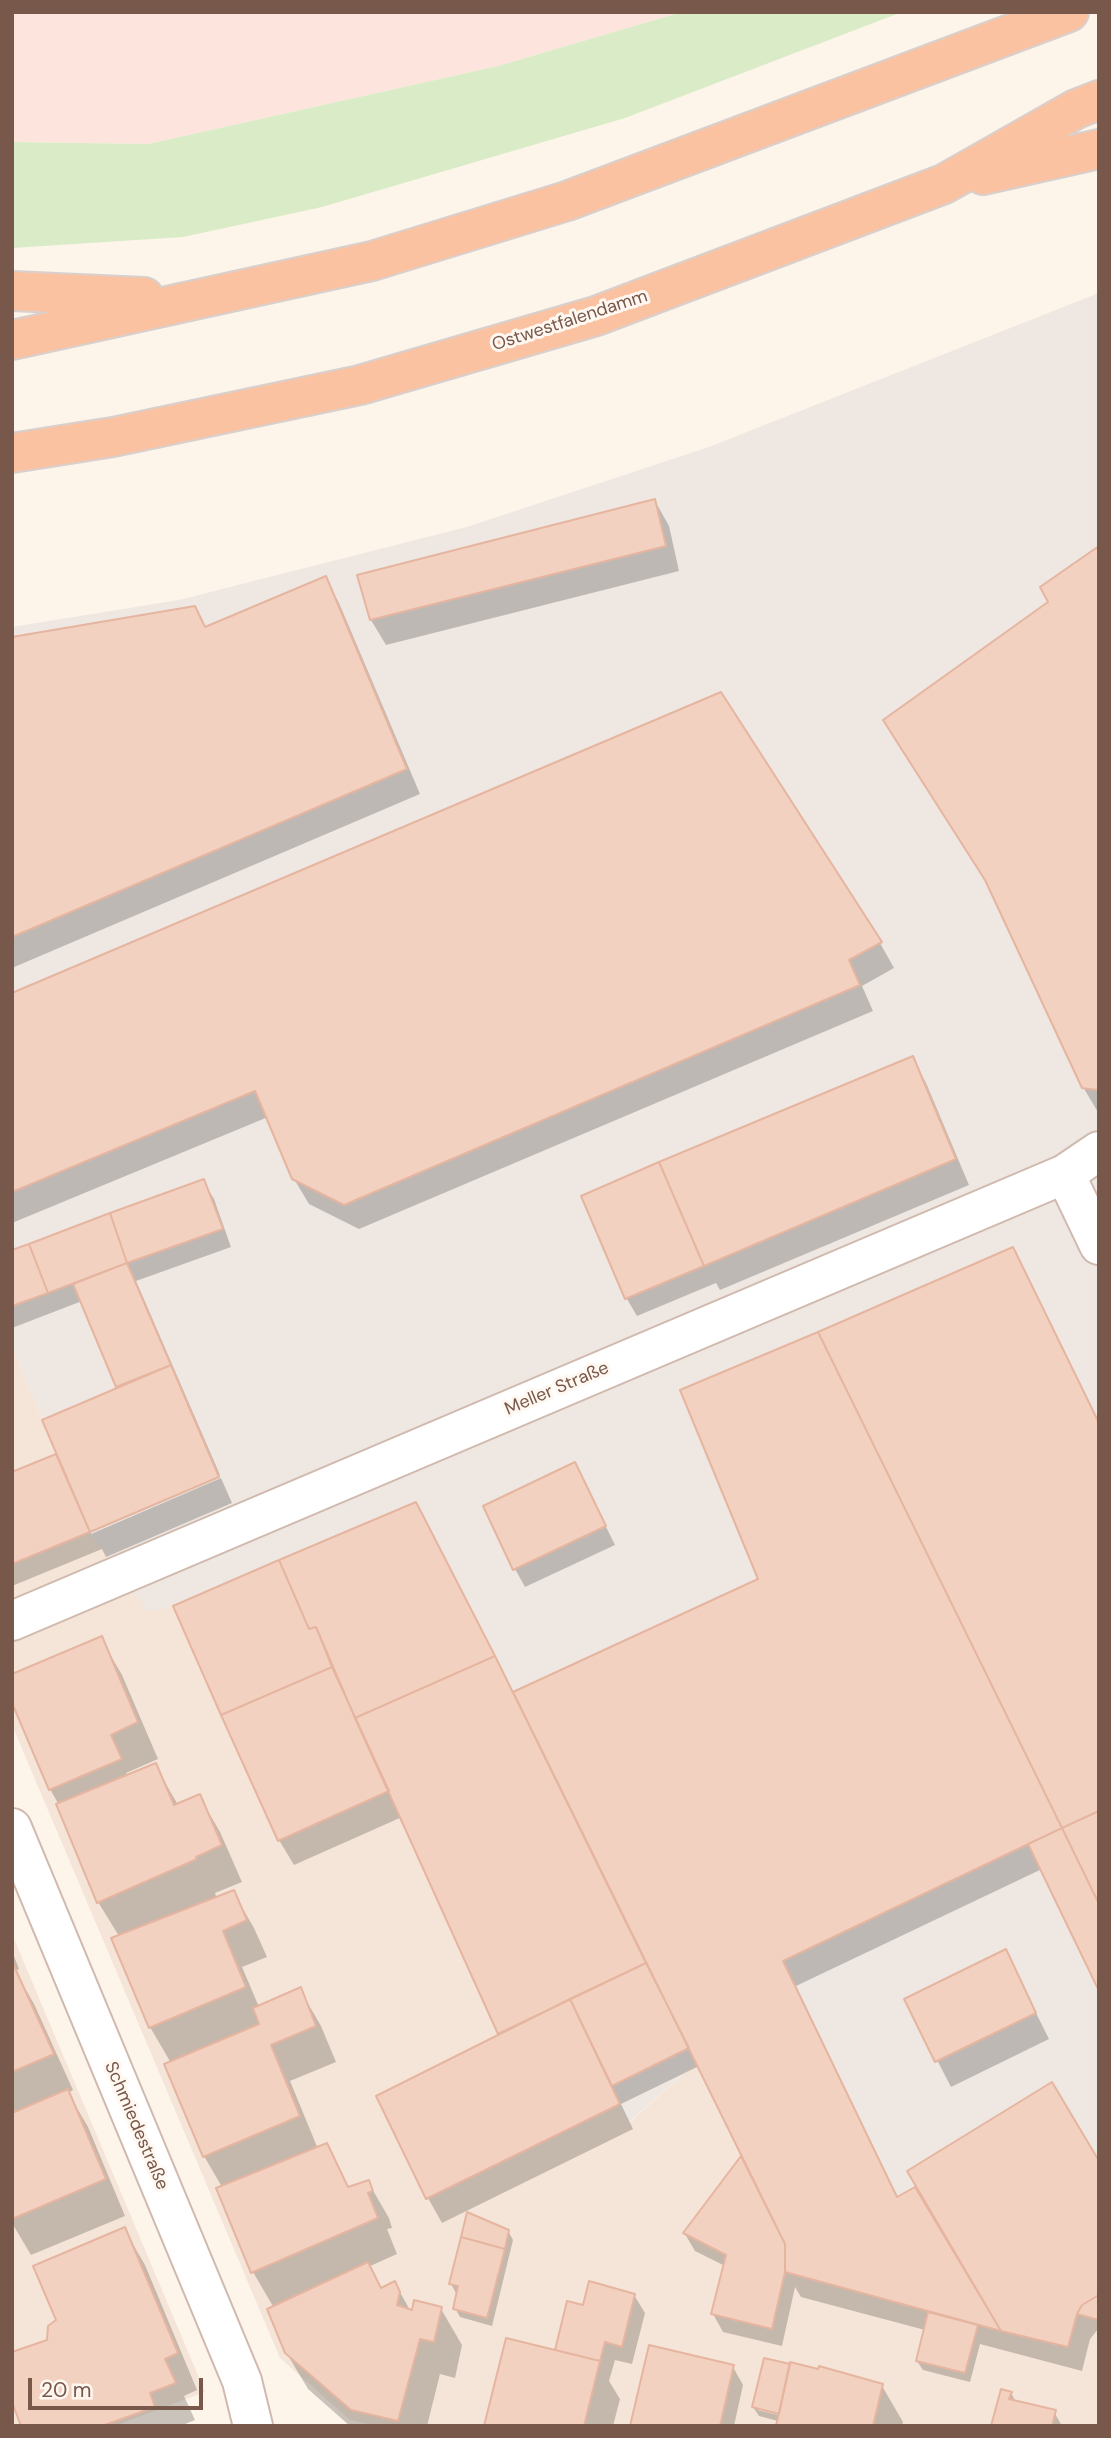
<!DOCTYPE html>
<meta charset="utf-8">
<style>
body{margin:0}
#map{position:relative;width:1111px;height:2438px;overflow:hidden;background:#fdf4ea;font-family:"DM Sans",sans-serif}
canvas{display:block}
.frame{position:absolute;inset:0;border:14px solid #79584c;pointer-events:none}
.scale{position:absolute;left:28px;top:2378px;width:175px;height:32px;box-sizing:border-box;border:4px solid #79584c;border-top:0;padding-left:9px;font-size:21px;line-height:24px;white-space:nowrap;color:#79584c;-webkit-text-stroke:5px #fff8f1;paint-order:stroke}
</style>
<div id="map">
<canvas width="1111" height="2438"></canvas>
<div class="frame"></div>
<div class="scale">20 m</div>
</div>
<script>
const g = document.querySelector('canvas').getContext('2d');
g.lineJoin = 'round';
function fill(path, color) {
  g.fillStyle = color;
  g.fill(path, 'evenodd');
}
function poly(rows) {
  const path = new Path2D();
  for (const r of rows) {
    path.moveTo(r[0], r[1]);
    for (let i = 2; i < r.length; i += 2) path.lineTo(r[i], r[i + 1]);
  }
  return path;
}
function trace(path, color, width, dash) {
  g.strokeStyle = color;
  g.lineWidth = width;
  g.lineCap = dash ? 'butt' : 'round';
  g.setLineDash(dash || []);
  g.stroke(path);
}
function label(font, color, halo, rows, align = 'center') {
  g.font = font + ' "DM Sans",sans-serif';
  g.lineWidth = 6;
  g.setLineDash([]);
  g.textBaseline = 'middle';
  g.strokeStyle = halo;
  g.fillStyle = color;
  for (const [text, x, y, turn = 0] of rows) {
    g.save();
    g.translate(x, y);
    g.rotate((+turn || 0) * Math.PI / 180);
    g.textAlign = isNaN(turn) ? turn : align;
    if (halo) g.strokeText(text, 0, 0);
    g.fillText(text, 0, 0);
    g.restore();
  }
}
const residential = poly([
 [12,1346,90,1532,173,1606,221,1715,389,1791,570,1999,629,2123,696,2063,1077,2314,1099,2320,1099,2426,376,2426,350,2420,280,2358,12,1725],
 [12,1934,205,2392,114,2426,12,2426]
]);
const commercial = poly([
 [12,12,682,12,498,66,148,144,12,142]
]);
const industrial = poly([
 [1099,293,1099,2320,1077,2314,1001,2331,785,2272,785,2244,696,2063,628,2123,570,1999,498,2034,389,1791,278,1841,173,1606,148,1612,90,1532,12,1346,12,627,179,600,467,527,709,447]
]);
const green = poly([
 [682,12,902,12,625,118,322,207,183,237,12,248,12,142,148,144,498,66]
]);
const shadow = poly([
 [655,501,669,526,679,571,386,645,371,620,359,577],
 [1099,548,1099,1114,1083,1087,1050,602],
 [325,578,339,603,420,794,12,968,12,638,206,629],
 [880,943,894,968,862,986,873,1011,359,1229,309,1204,294,1179,268,1117,12,1223,12,995],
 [912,1058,926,1083,969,1185,720,1290,716,1283,637,1316,627,1299,583,1197],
 [203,1181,214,1199,231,1247,136,1281,220,1475,91,1530,91,1534,221,1478,232,1503,106,1557,102,1549,12,1586,12,1474,61,1461,119,1389,82,1301,12,1328,12,1253],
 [1012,1249,1042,1869,796,1986,898,2199,918,2188,1099,2164,1099,2328,1090,2339,1082,2371,980,2344,970,2382,923,2370,917,2361,925,2330,801,2297,795,2287,782,2346,723,2332,713,2314,725,2266,695,2251,685,2234,749,2167,699,2066,621,2104,633,2129,442,2223,428,2198,501,2036,402,1817,294,1865,279,1840,175,1606,429,1530,514,1694,760,1580],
 [575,1464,615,1545,525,1587,515,1569],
 [101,1639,122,1675,158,1759,126,1773,128,1776,155,1765,178,1805,199,1796,220,1832,242,1882,215,1893,217,1899,233,1892,254,1928,267,1957,242,1967,259,2007,300,1990,321,2026,336,2062,290,2081,318,2149,326,2146,350,2189,368,2182,389,2218,392,2228,387,2229,397,2254,368,2267,381,2290,395,2283,412,2314,441,2309,462,2345,455,2378,440,2374,427,2426,350,2426,308,2389,286,2352,274,2308,253,2272,222,2187,204,2156,171,2063,150,2027,119,1936,98,1902,59,1805,50,1789],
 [12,1951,19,1969,15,1971,34,2004,73,2090,68,2093,88,2127,125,2216,31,2255,12,2223],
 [1005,1951,1049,2039,951,2087,906,2000],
 [124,2229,145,2265,197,2390,184,2396,195,2420,180,2426,23,2426,49,2341,58,2321],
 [508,2231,513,2240,492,2326,460,2317,455,2308,458,2293,456,2293,451,2284],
 [634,2295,645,2313,632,2364,615,2360,609,2381,620,2399,613,2426,486,2426,559,2353,585,2307],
 [733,2367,743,2385,734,2426,631,2426],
 [882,2386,903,2422,902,2426,777,2426,778,2421,759,2416,753,2407],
 [758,2407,787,2414,786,2417,758,2410],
 [1011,2393,1016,2402,1054,2412,1062,2426,993,2426]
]);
const building = poly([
 [655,499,666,546,370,620,357,575,655,499],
 [1099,546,1099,1089,1098,1090,1082,1088,985,880,883,720,1048,602,1040,587,1099,546],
 [326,576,407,769,12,937,12,637,195,606,205,627,326,576],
 [721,692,882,942,849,960,860,985,344,1205,292,1179,255,1091,12,1192,12,993,721,692],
 [913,1056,956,1159,704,1266,659,1162,913,1056],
 [659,1162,704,1266,625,1299,581,1196,659,1162],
 [204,1179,223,1229,127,1263,110,1213,204,1179],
 [110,1213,127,1263,48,1293,29,1244,110,1213],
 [29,1244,48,1293,12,1306,12,1250,29,1244],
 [1013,1247,1099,1423,1099,1811,1062,1828,818,1332,1013,1247],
 [127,1263,171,1365,116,1387,73,1284,127,1263],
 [818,1332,1062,1828,783,1961,897,2197,915,2187,1001,2331,785,2272,785,2244,513,1692,758,1579,680,1390,818,1332],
 [171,1365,219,1477,90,1532,42,1420,171,1365],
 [56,1454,90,1532,12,1564,12,1472,56,1454],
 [575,1462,606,1526,513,1570,483,1506,575,1462],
 [416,1502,495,1656,355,1718,316,1627,309,1629,279,1560,416,1502],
 [279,1560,309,1629,316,1627,332,1667,221,1715,173,1606,279,1560],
 [102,1636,138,1722,111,1735,122,1759,49,1790,12,1703,12,1674,102,1636],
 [495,1656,646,1963,498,2034,355,1718,495,1656],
 [332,1667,389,1791,278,1841,221,1715,332,1667],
 [156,1763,174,1805,200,1794,222,1845,196,1857,197,1859,97,1903,56,1804,156,1763],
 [1099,1811,1099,1904,1062,1828,1099,1811],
 [1062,1828,1099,1904,1099,1991,1028,1844,1062,1828],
 [234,1890,247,1920,223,1931,246,1987,149,2028,111,1938,234,1890],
 [1006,1949,1036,2013,935,2062,904,1999,1006,1949],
 [646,1963,689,2048,612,2086,570,1999,646,1963],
 [14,1966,54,2054,12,2072,12,1967,14,1966],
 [301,1987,316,2026,271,2045,300,2116,203,2157,164,2064,259,2024,253,2008,301,1987],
 [570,1999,620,2104,426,2199,376,2096,570,1999],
 [1052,2082,1099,2161,1099,2295,1082,2305,1077,2314,1068,2347,1001,2331,907,2171,1052,2082],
 [68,2089,106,2179,12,2219,12,2113,68,2089],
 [327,2143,348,2187,369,2180,373,2191,368,2193,378,2218,251,2273,216,2188,327,2143],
 [741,2156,785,2244,785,2272,772,2329,711,2314,726,2255,683,2233,741,2156],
 [467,2212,509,2230,505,2249,461,2237,467,2212],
 [125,2227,178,2353,165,2359,176,2383,150,2393,155,2407,102,2426,21,2426,12,2402,12,2352,47,2340,48,2326,56,2320,33,2266,125,2227],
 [461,2237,505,2249,487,2318,453,2309,458,2286,449,2284,461,2237],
 [368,2262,381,2288,395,2281,400,2292,397,2305,412,2310,414,2300,442,2307,434,2342,420,2339,398,2421,351,2410,285,2353,267,2309,368,2262],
 [589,2281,635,2294,622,2347,605,2342,600,2361,555,2350,567,2301,583,2305,589,2281],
 [1099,2295,1099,2320,1077,2314,1082,2305,1099,2295],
 [928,2312,978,2325,965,2373,916,2361,928,2312],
 [506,2338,600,2361,584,2426,484,2426,506,2338],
 [649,2345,734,2365,720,2426,630,2426,649,2345],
 [764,2358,790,2364,779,2414,752,2407,764,2358],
 [790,2362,818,2369,819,2366,883,2384,873,2426,776,2426,790,2362],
 [1001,2389,1012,2392,1009,2399,1056,2410,1052,2426,991,2426,1001,2389]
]);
const minor = poly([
 [1065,1174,1099,1245],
 [12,1621,1065,1174,1099,1151],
 [12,1828,242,2381,253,2426]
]);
const trunk = poly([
 [983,175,1099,149],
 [12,291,144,297],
 [12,340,372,261,567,201,1069,12],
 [12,453,113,437,360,385,596,316,944,184,1076,109,1099,100]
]);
const streetNames = [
 ["Ostwestfalendamm",570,321,-18],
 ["Meller Straße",557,1389,-23],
 ["Schmiedestraße",136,2126,67]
];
fill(residential, '#f5e5d8');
fill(commercial, '#fde5de');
fill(industrial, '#eee7e2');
fill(green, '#d9ecc7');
fill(shadow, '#0003');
fill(building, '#f3d1c1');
trace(building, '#e6b5a0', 2);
trace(minor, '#d0baae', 42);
trace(trunk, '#d9d0cd', 42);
trace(minor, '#fff', 38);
trace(trunk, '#fac2a1', 38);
label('18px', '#79584c', '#fff8f1', streetNames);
</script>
